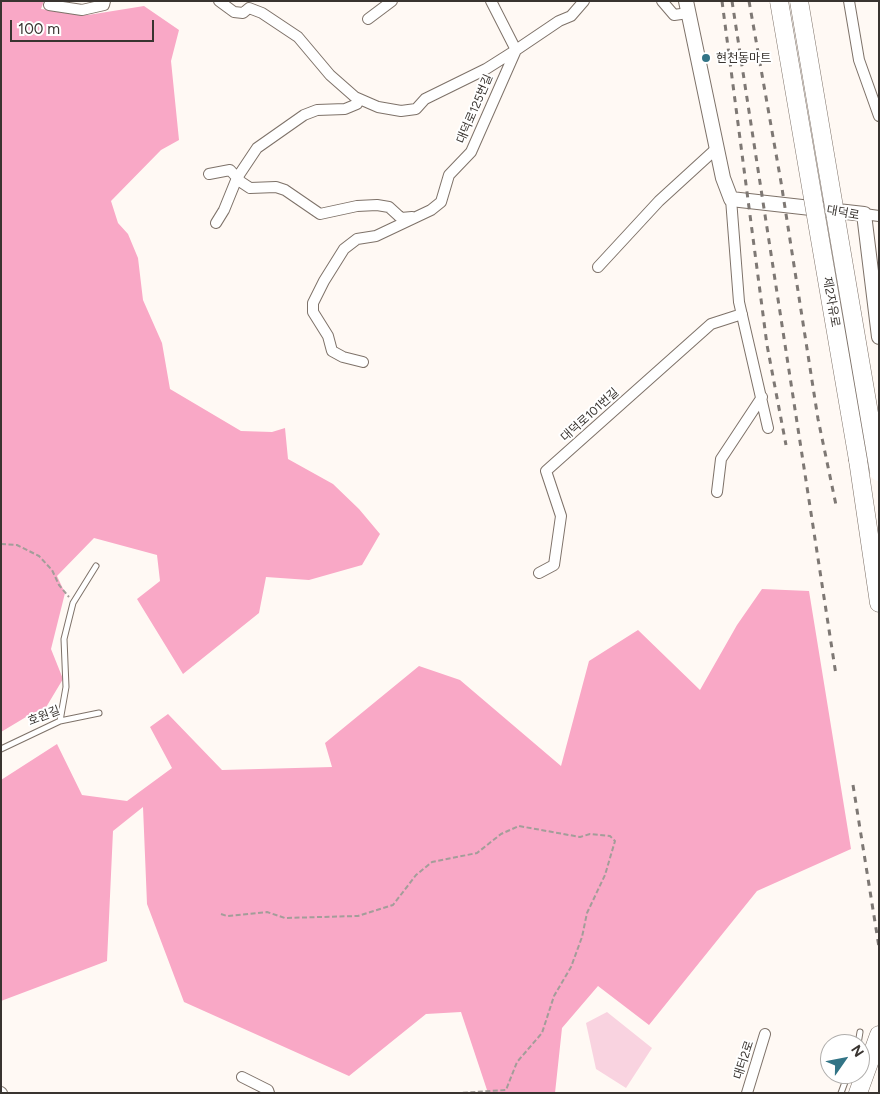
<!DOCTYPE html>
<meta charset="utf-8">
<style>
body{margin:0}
#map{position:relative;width:880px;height:1094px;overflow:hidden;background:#fff9f4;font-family:Figtree,sans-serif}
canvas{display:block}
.frame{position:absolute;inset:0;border:2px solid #393430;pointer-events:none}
.north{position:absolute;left:820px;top:1034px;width:50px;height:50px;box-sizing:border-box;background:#fff;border:1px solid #b0aeac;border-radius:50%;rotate:57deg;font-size:14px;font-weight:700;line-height:20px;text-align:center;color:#393430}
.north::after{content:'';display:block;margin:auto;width:18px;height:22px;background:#327486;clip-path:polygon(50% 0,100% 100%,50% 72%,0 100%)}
.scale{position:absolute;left:10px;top:20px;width:144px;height:22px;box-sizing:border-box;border:2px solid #393430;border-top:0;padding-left:6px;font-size:15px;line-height:18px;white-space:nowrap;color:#393430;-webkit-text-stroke:4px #fff;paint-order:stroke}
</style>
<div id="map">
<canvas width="880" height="1094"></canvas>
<div class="frame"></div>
<div class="north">N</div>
<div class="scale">100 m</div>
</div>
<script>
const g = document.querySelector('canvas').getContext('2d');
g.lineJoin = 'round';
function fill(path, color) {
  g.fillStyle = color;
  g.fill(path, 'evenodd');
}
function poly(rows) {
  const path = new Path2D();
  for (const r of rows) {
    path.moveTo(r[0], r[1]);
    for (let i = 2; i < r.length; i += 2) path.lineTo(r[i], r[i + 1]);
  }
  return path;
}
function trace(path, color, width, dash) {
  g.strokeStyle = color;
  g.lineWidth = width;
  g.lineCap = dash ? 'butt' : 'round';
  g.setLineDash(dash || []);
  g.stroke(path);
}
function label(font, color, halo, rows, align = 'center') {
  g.font = font + ' Figtree,"Noto Sans KR",sans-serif';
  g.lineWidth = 4;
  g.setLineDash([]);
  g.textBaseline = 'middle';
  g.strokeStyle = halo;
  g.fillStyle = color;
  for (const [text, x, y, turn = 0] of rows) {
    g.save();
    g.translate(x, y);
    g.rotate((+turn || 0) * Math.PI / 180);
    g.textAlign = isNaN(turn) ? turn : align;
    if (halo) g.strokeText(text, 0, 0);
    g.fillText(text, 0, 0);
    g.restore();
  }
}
const green = poly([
 [607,1012,652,1048,626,1088,596,1069,586,1023]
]);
const forest = poly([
 [1,1,44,1,41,9,88,15,144,6,179,30,171,61,179,140,161,150,111,201,118,223,128,234,138,258,143,300,162,343,170,389,241,431,272,432,285,428,288,459,333,484,359,509,380,534,362,565,309,580,266,577,259,613,183,674,137,599,160,581,157,555,94,538,57,576,65,593,51,649,63,679,36,724,26,717,1,732],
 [762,589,809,591,851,849,757,891,649,1025,598,986,562,1028,555,1093,488,1093,461,1012,426,1014,349,1076,184,1002,147,904,143,807,113,831,107,961,1,1001,1,780,57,744,82,795,127,801,172,768,150,727,168,714,222,770,332,767,325,743,419,666,460,680,561,766,589,661,638,630,700,690,737,625]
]);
const path = poly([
 [1,544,17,545,39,556,52,570,59,585,69,597],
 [221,914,227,916,267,912,285,918,358,916,393,905,416,875,432,862,477,853,501,834,519,826,580,837,590,834,610,836,615,841,605,875,587,913,582,937,571,967,554,996,542,1033,517,1062,506,1090,460,1093]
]);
const lane = poly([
 [60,721,66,687,64,639,73,603,96,566],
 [1,749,60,721,99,713],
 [858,1044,860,1032],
 [841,1093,848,1074]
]);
const street = poly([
 [219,1,234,12,243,13,249,8,262,13,298,37,330,75,355,97,378,107,401,111,416,109,425,99,486,69,516,50,491,1],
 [662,1,674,15,688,13],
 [849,1,859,60,879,116],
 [49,5,82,10,104,5,105,1],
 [368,19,392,1],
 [209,174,230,170,241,182,250,188,276,187,285,190,320,214,357,206,377,205,389,207,401,218,412,217],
 [731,199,739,302,768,428],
 [864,214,879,216],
 [216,223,224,210,237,178,257,148,304,115,317,110,345,109,357,104,359,99],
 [598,267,659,201,717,148],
 [363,362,343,357,332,351,328,336,313,312,313,303,324,281,344,249,357,239,376,236,431,210,441,202,449,175,471,152,516,50,559,21,571,16,584,1],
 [717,492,721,459,762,397],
 [539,573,554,565,561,516,546,471,711,324,742,314],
 [242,1077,268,1090,269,1093],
 [1,1092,2,1093],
 [747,1093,765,1034]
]);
const secondary = poly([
 [686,1,723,178,731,199,864,214,879,337]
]);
const highway = poly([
 [858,460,879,603],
 [858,1093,879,1035]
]);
const rail = poly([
 [722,1,767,345,786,445],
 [732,1,836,675],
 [749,1,781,182,818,419,836,505],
 [853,785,879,947]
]);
const highwayBridge = poly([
 [779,1,858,460],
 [799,1,879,472]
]);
const markers = [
 [706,58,5,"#327486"]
];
const poiNames = [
 ["현천동마트",716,58]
];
const streetNames = [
 ["대덕로125번길",475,109,-67],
 ["대덕로",843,213,10],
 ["제2자유로",831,302,80],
 ["대덕로101번길",590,415,-42],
 ["호원길",44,716,-21],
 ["대터2로",744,1060,-72]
];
fill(green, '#f9d3e0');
fill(forest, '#f9a8c6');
trace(lane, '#7e7269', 7);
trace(street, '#7e7269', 12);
trace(secondary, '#7e7269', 16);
trace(highway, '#7e7269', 19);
trace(path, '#a39d99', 2, [5, 2.5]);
trace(lane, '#fff', 5);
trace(street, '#fff', 10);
trace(secondary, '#fff', 14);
trace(highway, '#fff', 18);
trace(rail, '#7e7874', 3, [6, 6]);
trace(highwayBridge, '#7e7269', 19, []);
trace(highwayBridge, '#fff', 18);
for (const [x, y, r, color] of markers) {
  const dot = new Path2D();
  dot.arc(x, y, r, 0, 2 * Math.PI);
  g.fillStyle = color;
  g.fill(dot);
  trace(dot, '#fff', 2);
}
label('12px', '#393430', '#fff', poiNames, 'left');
label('12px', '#393430', '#fff', streetNames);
</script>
